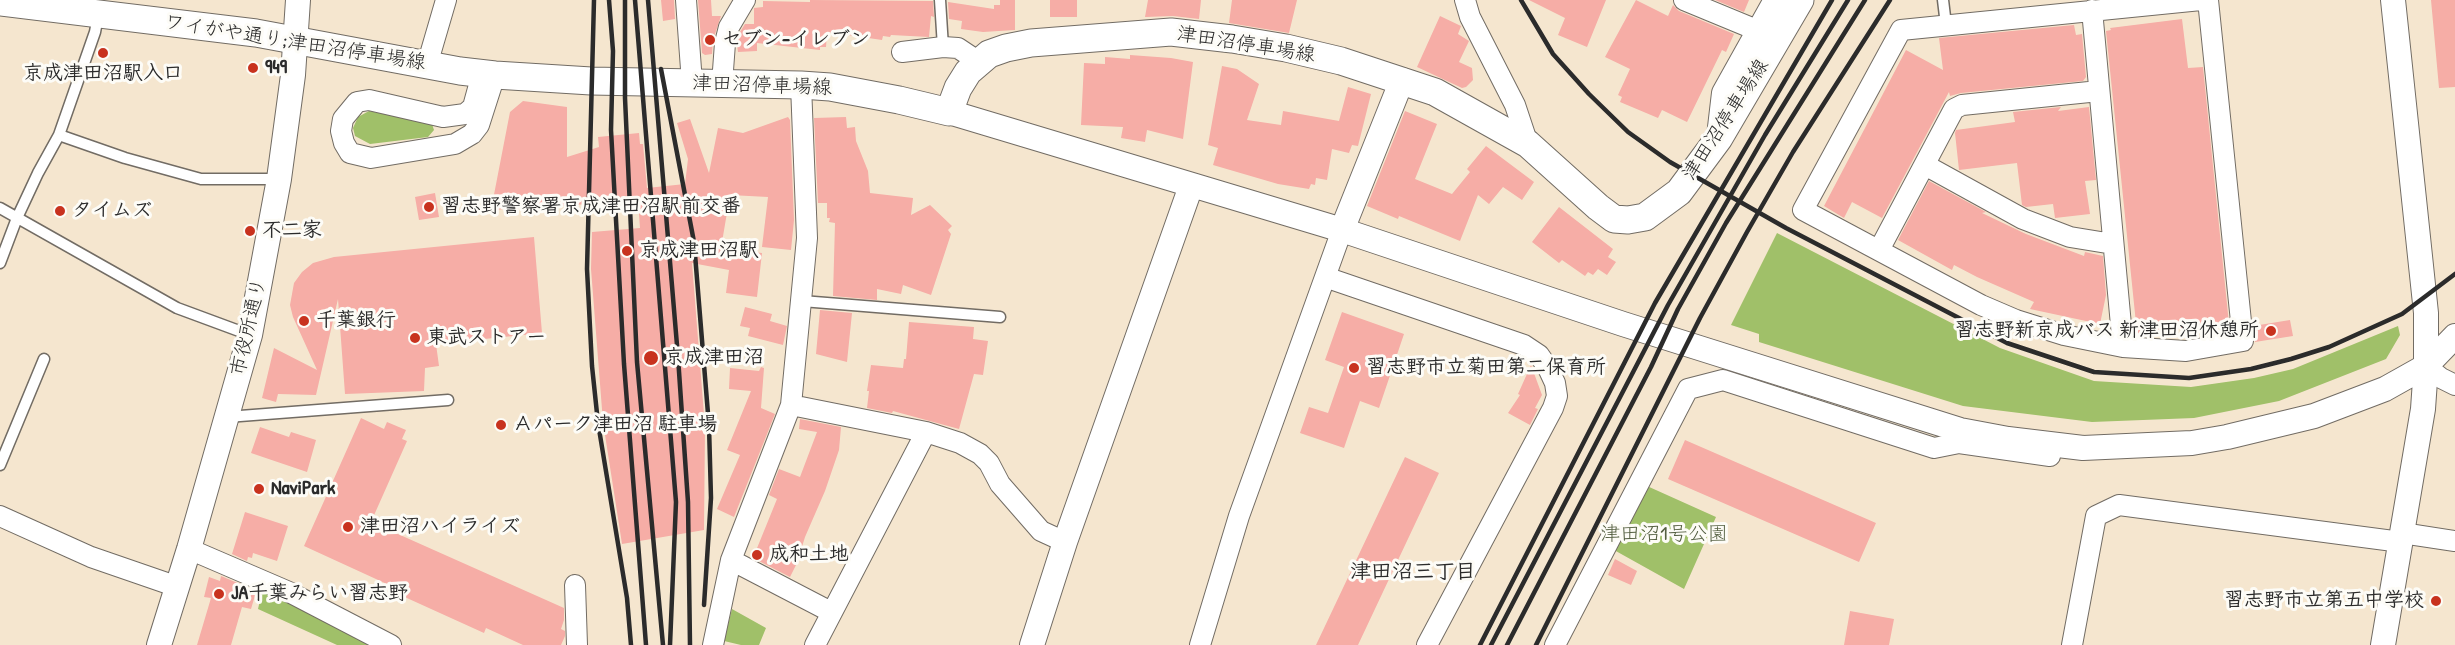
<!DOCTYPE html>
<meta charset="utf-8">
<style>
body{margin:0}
canvas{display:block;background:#f5e6cf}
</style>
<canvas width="2455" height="645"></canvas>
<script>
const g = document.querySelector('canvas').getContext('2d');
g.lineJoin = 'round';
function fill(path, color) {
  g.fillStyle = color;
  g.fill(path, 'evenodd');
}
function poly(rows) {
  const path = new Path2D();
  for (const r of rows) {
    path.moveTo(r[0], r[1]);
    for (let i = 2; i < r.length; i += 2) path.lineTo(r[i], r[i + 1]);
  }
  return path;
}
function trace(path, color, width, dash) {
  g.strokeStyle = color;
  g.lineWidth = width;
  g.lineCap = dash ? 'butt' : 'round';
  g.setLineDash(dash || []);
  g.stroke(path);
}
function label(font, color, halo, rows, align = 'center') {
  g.font = font + ' "Patrick Hand","Klee One",sans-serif';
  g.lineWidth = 6;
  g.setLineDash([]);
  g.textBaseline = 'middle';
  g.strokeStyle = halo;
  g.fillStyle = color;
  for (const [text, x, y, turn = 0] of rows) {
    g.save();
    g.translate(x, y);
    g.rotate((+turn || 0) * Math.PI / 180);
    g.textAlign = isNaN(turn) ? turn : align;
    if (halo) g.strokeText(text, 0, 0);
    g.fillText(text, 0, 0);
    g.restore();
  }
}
const green = poly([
 [369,111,429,123,432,124,434,130,428,137,370,144,355,136,353,128,358,117],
 [1777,233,2000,348,2094,381,2191,387,2254,378,2293,369,2398,326,2400,335,2386,359,2279,401,2194,418,2092,422,1963,406,1759,342,1759,334,1731,325],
 [1647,486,1716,517,1684,589,1614,550],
 [263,587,380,645,337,645,258,609],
 [732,609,766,628,759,645,741,645,724,641]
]);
const building = poly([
 [661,0,674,0,675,19,663,21],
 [698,0,711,0,712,16,721,16,713,40,712,54,705,55,702,53],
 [810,0,933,1,934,17,931,16,929,37,891,35,890,37,883,36,882,40,827,32,826,47,820,47,820,50,757,43,757,51,738,52,737,45,740,32,745,24,754,24,754,8,763,7,763,1,810,2],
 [1000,0,1015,0,1015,30,983,32,961,29,962,21,949,19,948,2,994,9,994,5,1000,5],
 [1050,0,1077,0,1077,17,1050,17],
 [1148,0,1201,0,1199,19,1173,16,1145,17],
 [1232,0,1297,0,1289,33,1229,23],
 [1529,0,1606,0,1587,47,1558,35,1565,18],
 [1636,0,1668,16,1673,5,1679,11,1734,34,1726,52,1722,50,1687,122,1662,110,1658,118,1620,102,1622,97,1618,95,1630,69,1605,57],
 [1715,0,1749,0,1744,12],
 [2431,0,2455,0,2455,87,2439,88],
 [1440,16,1461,26,1458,34,1469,41,1459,62,1472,68,1473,80,1466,87,1462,88,1417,67],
 [2182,19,2188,68,2203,67,2229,324,2137,333,2106,31,2111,30,2110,28],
 [2074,25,2076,35,2082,34,2086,77,2083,81,1961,93,1950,96,1949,92,1882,218,1852,202,1844,218,1824,206,1906,50,1943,70,1939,38],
 [1130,55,1171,58,1193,62,1183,139,1147,130,1145,142,1121,138,1123,127,1081,125,1084,63,1105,64,1105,57,1130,59],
 [1222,66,1237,69,1259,84,1247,120,1281,125,1283,111,1339,121,1348,87,1371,94,1358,146,1352,145,1349,153,1332,149,1327,180,1316,178,1315,185,1311,184,1309,189,1278,184,1213,165,1218,148,1208,145],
 [523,101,567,107,567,157,599,147,598,137,639,133,640,144,643,144,647,188,685,184,688,159,677,123,690,119,709,173,718,128,743,133,788,117,790,120,794,220,791,250,762,247,768,197,730,195,721,248,762,253,757,297,726,293,729,270,692,263,705,427,704,530,622,544,603,422,591,269,592,232,640,228,638,201,491,210,510,112],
 [2061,107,2058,111,2089,107,2096,180,2085,181,2090,214,2055,218,2053,204,2026,207,2022,205,2017,163,1959,170,1955,133,1956,130,2015,122,2013,112],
 [1405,111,1437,124,1415,179,1452,194,1470,172,1467,169,1486,146,1534,182,1522,200,1503,187,1489,204,1478,195,1460,241,1399,216,1398,219,1367,206],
 [846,117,847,128,855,127,856,141,868,171,870,193,913,198,911,215,930,205,952,226,948,230,951,234,931,295,903,285,901,294,877,289,877,300,833,296,835,223,829,222,830,218,827,218,827,203,818,203,814,118],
 [1929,181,1986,212,1982,213,2026,234,2084,256,2085,252,2103,256,2106,295,2100,324,2030,309,2034,302,1977,277,1954,265,1952,270,1898,240],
 [435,193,439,217,419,220,415,197],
 [1559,207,1613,249,1608,257,1616,262,1607,275,1598,269,1593,275,1588,272,1585,276,1562,260,1559,263,1532,242],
 [534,237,542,333,436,344,439,366,425,368,424,391,345,394,338,299,316,395,278,394,276,402,262,398,274,348,317,370,293,317,290,305,294,283,302,272,313,263,334,257],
 [745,307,772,314,770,321,787,326,783,345,748,336,750,328,740,326],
 [820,310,852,313,847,362,816,354],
 [1342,312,1404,334,1379,408,1360,401,1344,448,1300,433,1309,407,1328,413,1344,367,1325,360],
 [2290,320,2293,336,2255,342,2253,326],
 [909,322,974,327,973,339,988,341,983,375,974,374,959,429,893,411,892,413,867,408,869,391,867,391,871,365,903,368,904,359,906,359],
 [1531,365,1542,395,1535,408,1538,409,1530,425,1508,413,1520,395,1518,394],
 [761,367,764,368,761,408,775,414,734,517,717,509,740,455,727,450,751,391,729,389,730,368,759,371],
 [361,418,384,429,387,422,406,430,402,439,407,441,371,522,564,608,564,620,561,629,565,631,565,636,561,645,523,645,486,628,484,633,387,589,389,585,304,546],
 [800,419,841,427,839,450,825,491,805,537,797,563,790,577,753,558,777,499,769,495,779,469,800,477,817,432,799,429],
 [260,427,289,437,291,432,316,440,307,472,251,453],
 [1685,440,1876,523,1859,562,1668,479],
 [1405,457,1439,473,1358,645,1316,645],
 [245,512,288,526,277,561,253,553,252,558,248,557,247,561,232,554],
 [1615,559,1637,571,1631,585,1608,575],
 [221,576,240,584,239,586,256,592,251,609,242,607,231,645,197,645,211,598,204,597,209,577,220,581],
 [1850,611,1894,619,1889,645,1844,645]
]);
const service = poly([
 [940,0,943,47],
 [1943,0,1946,25],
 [59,135,125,158,201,179,279,179],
 [0,208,177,308,250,335],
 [0,263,17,218,38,173,59,135,95,32,98,16],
 [802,301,1000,317],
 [227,417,448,400],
 [0,465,44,359]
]);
const minor = poly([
 [686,0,692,83],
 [1465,0,1470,17,1515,105,1528,144],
 [1684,0,1759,31],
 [2201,0,1901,30,1803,210,1981,305,2016,320,2064,335,2123,347,2186,351,2243,341,2208,0],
 [2092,10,2123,347],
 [902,52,943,47,958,48,979,62],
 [427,65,446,0],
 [482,74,473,107,465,114,443,117,369,100,357,102,343,119,341,131,344,143,350,153,371,158,455,144,472,134,479,125,495,75],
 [722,84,725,43,729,27,745,0],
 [1925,165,2023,219,2070,237,2113,244],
 [1879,250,1954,109,1962,105,2099,91],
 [1325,277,1524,345,1539,355,1548,368,1555,383,1557,396,1553,408,1427,645],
 [2426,366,2441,378,2455,385],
 [791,405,926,432,960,443,980,454,989,463,1000,484,1041,531,1065,542],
 [0,516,91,557,178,587],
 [2402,533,2455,541],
 [189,549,289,592,391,645],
 [731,560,831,612],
 [575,585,577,645],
 [713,645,731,560,791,405,807,238,801,85],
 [815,645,926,432],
 [1200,645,1239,516,1342,230],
 [1555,645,1688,389,1723,380,1934,448,1959,443,2050,456],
 [2072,645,2096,516,2119,505,2401,542]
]);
const tertiary = poly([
 [949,112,1342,230,1623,324,1960,430,2008,439,2083,448,2192,443,2227,437,2314,416,2385,389,2426,366,2455,336],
 [1719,136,1724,93,1776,0],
 [1342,230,1402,80],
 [159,645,189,549,250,335,279,179,293,75,298,0],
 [1032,645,1065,542,1191,186],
 [2383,645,2423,409,2426,366,2426,313,2393,0]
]);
const secondary = poly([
 [0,2,256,33,460,71,495,75,591,81,801,85,830,87,899,100,949,112,958,88,968,72,989,54,1006,48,1031,43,1171,32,1232,39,1286,48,1341,61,1435,92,1528,144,1598,207,1614,219,1628,220,1645,217,1679,192,1719,138,1800,0]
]);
const rail = poly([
 [594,0,587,269,592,366,598,423,627,598,631,645],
 [609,0,613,51,611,130,624,364,646,645],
 [625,0,625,98,637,362,663,645],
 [635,0,676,502,670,645],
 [648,0,678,357,688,502,690,645],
 [1521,0,1553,54,1589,94,1628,132,1670,162,1786,228,2007,343,2094,372,2189,378,2251,369,2291,359,2329,347,2402,314,2455,274],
 [661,69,694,242,709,426,711,498,704,605],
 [1480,645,1655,303,1832,0],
 [1491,645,1668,305,1765,135,1848,0],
 [1507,645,1651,367,1678,309,1726,223,1865,0],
 [1536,645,1700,318,1747,232,1793,152,1890,0]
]);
const markers = [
 [710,40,6,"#c8321e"],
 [103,53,6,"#c8321e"],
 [253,68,6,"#c8321e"],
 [429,207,6,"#c8321e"],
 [60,211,6,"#c8321e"],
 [250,231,6,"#c8321e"],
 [627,251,6,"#c8321e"],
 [304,321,6,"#c8321e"],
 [2271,331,6,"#c8321e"],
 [415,338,6,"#c8321e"],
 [651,358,8,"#c8321e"],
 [1354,368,6,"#c8321e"],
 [501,425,6,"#c8321e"],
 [259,489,6,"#c8321e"],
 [348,527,6,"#c8321e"],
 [757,555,6,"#c8321e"],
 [219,594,6,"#c8321e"],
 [2436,601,6,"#c8321e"]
];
const poiNames = [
 ["セブン-イレブン",722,40],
 ["949",265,68],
 ["京成津田沼駅入口",103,74,"center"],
 ["習志野警察署京成津田沼駅前交番",441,207],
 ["タイムズ",72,211],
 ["不二家",262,231],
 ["京成津田沼駅",639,251],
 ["千葉銀行",316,321],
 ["習志野新京成バス 新津田沼休憩所",2259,331,"right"],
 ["東武ストアー",427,338],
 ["京成津田沼",664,358],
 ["習志野市立菊田第二保育所",1366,368],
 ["Ａパーク津田沼 駐車場",513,425],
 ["NaviPark",271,489],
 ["津田沼ハイライズ",360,527],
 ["成和土地",769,555],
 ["JA千葉みらい習志野",231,594],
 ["習志野市立第五中学校",2424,601,"right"]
];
const streetNames = [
 ["ワイがや通り;津田沼停車場線",295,43,9],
 ["津田沼停車場線",1246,45,9],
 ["津田沼停車場線",762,86,2],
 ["津田沼停車場線",1726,120,-57],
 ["市役所通り",249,327,-77]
];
const parkNames = [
 ["津田沼1号公園",1664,535]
];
const neighbourhoodNames = [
 ["津田沼三丁目",1413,572]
];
fill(green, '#a0c069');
fill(building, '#f6ada6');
trace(service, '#726c64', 13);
trace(minor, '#726c64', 22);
trace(tertiary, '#726c64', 26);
trace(secondary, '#726c64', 29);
trace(service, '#fff', 10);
trace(minor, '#fff', 20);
trace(tertiary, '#fff', 24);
trace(secondary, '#fff', 27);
trace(rail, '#2b2b2b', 4.5);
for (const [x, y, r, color] of markers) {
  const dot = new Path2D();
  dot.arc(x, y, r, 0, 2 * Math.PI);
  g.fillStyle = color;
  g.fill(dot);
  trace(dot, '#fdfcf7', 2);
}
label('bold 20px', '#2b2b2b', '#fdfcf7', poiNames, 'left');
label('20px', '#2b2b2b', '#fdfcf7', streetNames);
label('20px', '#545f41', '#fdfcf7', parkNames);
label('bold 21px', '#2b2b2b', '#fdfcf7', neighbourhoodNames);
</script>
